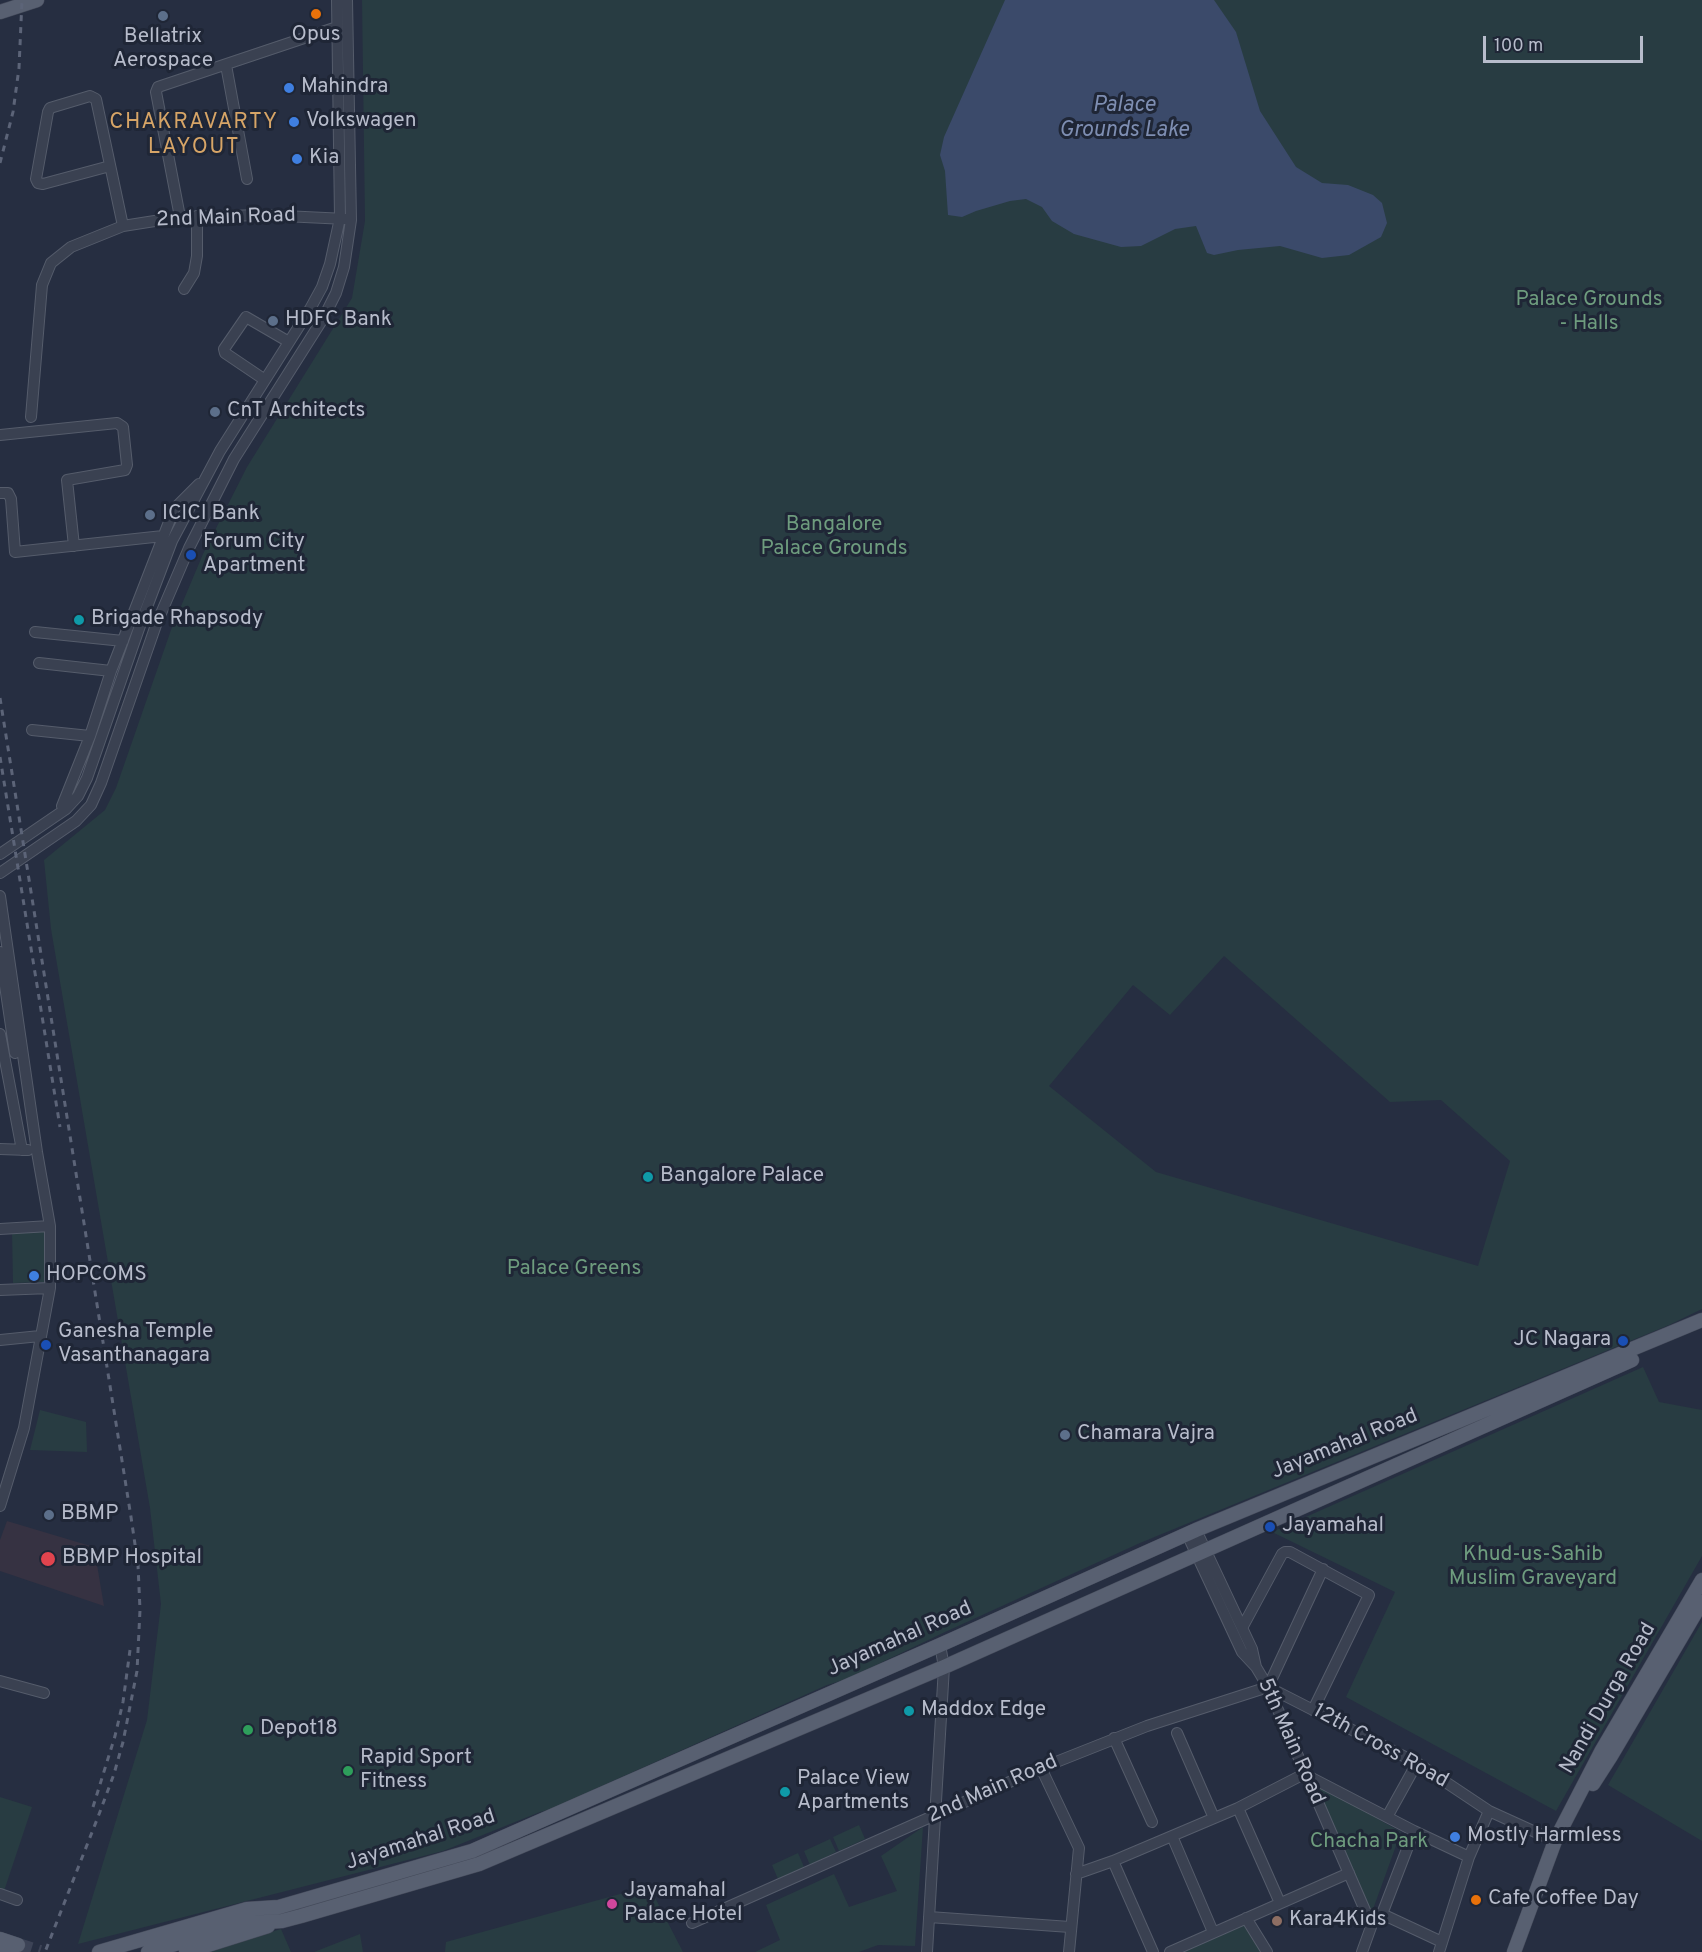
<!DOCTYPE html>
<style>
body{margin:0}
#map{position:relative;width:1702px;height:1952px;overflow:hidden;background:#262e41;font-family:Overpass,sans-serif}
canvas{display:block}
.scale{position:absolute;left:1483px;top:36px;width:160px;height:27px;box-sizing:border-box;border:3px solid #b7bccb;border-top:0;padding-left:8px;font-size:18px;line-height:21px;white-space:nowrap;color:#b7bccb;-webkit-text-stroke:4px #1f2636;paint-order:stroke}
</style>
<div id="map">
<canvas width="1702" height="1952"></canvas>
<div class="scale">100 m</div>
</div>
<script>
const g = document.querySelector('canvas').getContext('2d');
g.lineJoin = 'round';
function fill(path, color) {
  g.fillStyle = color;
  g.fill(path, 'evenodd');
}
function poly(rows) {
  const path = new Path2D();
  for (const r of rows) {
    path.moveTo(r[0], r[1]);
    for (let i = 2; i < r.length; i += 2) path.lineTo(r[i], r[i + 1]);
  }
  return path;
}
function trace(path, color, width, dash) {
  g.strokeStyle = color;
  g.lineWidth = width;
  g.lineCap = dash ? 'butt' : 'round';
  g.setLineDash(dash || []);
  g.stroke(path);
}
function label(font, color, halo, rows, align = 'center') {
  g.font = font + ' Overpass,sans-serif';
  g.lineWidth = 6;
  g.setLineDash([]);
  g.textBaseline = 'middle';
  g.strokeStyle = halo;
  g.fillStyle = color;
  for (const [text, x, y, turn = 0] of rows) {
    g.save();
    g.translate(x, y);
    g.rotate((+turn || 0) * Math.PI / 180);
    g.textAlign = isNaN(turn) ? turn : align;
    if (halo) g.strokeText(text, 0, 0);
    g.fillText(text, 0, 0);
    g.restore();
  }
}
const medical = poly([
 [7,1521,94,1547,104,1606,0,1571,0,1540]
]);
const green = poly([
 [362,0,1702,0,1702,1309,1669,1325,1140,1543,945,1632,847,1679,827,1685,595,1789,569,1805,540,1812,443,1851,78,1944,147,1720,161,1604,150,1508,51,929,44,860,105,810,116,788,171,630,203,554,247,467,352,298,365,221],
 [1224,956,1390,1102,1441,1100,1510,1161,1478,1266,1156,1172,1049,1086,1133,985,1170,1015],
 [44,1231,45,1282,13,1283,12,1232],
 [1643,1367,1659,1402,1702,1410,1702,1556,1556,1811,1346,1697,1395,1592,1272,1532],
 [40,1410,86,1422,87,1452,30,1450],
 [1702,1622,1702,1841,1608,1785],
 [1313,1782,1401,1832,1372,1912],
 [0,1797,32,1807,4,1891,0,1889],
 [859,1825,865,1839,839,1851,833,1837],
 [923,1827,915,1946,878,1945,859,1952,755,1952,780,1940,766,1905,834,1874,849,1907,897,1891,881,1856],
 [830,1839,836,1852,810,1865,804,1851],
 [798,1853,804,1867,778,1879,772,1865],
 [649,1886,683,1952,445,1952,446,1942],
 [1245,1925,1261,1952,1184,1952],
 [281,1929,291,1952,204,1952],
 [360,1934,363,1952,314,1952]
]);
const water = poly([
 [1005,0,1214,0,1236,32,1260,111,1296,167,1322,183,1348,185,1373,195,1382,203,1387,223,1381,237,1349,255,1322,258,1280,246,1238,250,1214,255,1207,253,1196,226,1175,229,1141,246,1121,247,1074,234,1052,221,1042,207,1026,199,1010,201,976,211,962,217,948,215,945,171,940,155,944,137]
]);
const majorTunnel = poly([
 [18,1945,40,1952]
]);
const minor = poly([
 [226,65,247,179],
 [110,166,43,184,38,183,36,179,48,112,50,108,90,96,96,99,123,226],
 [180,217,156,92,158,87,337,27],
 [184,289,194,273,197,256,197,216],
 [265,380,225,353,224,349,246,317,289,342],
 [31,417,42,285,51,263,71,247,123,226,180,217,263,215,346,219],
 [0,435,117,423,123,427,127,465,125,470,67,480,74,546],
 [0,493,8,493,11,499,15,552,163,536],
 [35,632,123,641],
 [39,663,111,671],
 [32,730,90,736],
 [62,806,90,736,111,671,174,509,199,484],
 [0,854,66,809,78,796,87,778,142,620,172,541,220,451,310,309,322,287,330,264,340,218,337,0],
 [0,873,76,821,91,805,101,783,156,625,189,548,234,459,324,317,336,293,344,267,351,220,347,0],
 [0,896,37,1152,50,1226,50,1288,24,1428,0,1506],
 [0,952,15,1053],
 [0,1034,22,1150],
 [0,1149,28,1150],
 [0,1229,50,1226],
 [0,1290,50,1288],
 [0,1340,40,1336],
 [1196,1530,1252,1649,1256,1667],
 [1187,1534,1242,1652,1256,1667,1268,1687,1367,1915,1371,1927,1362,1952],
 [1242,1628,1282,1554,1285,1552,1290,1552,1369,1595,1313,1710],
 [0,1681,44,1693],
 [1268,1687,1417,1763,1489,1811,1555,1841],
 [1268,1687,1323,1569],
 [1177,1733,1214,1818],
 [1114,1738,1152,1822],
 [1041,1768,1079,1848,1069,1952],
 [1238,1808,1280,1903],
 [1387,1817,1417,1763],
 [1172,1836,1213,1932],
 [1113,1861,1153,1952],
 [1076,1874,1113,1861,1238,1808,1304,1774,1414,1831,1469,1857],
 [0,1894,17,1900],
 [1382,1914,1442,1942],
 [1367,1915,1382,1914,1414,1831],
 [929,1917,1070,1927],
 [1246,1918,1267,1952],
 [692,1923,1041,1768,1147,1726,1268,1687],
 [927,1952,944,1667,940,1645],
 [1170,1952,1349,1873],
 [1439,1952,1469,1857,1489,1811]
]);
const major = poly([
 [0,12,37,0],
 [1593,1784,1611,1756,1702,1602],
 [0,1939,18,1945],
 [0,1949,11,1952],
 [99,1952,247,1909,279,1907,472,1851,940,1645,1196,1530,1702,1320],
 [148,1952,248,1923,282,1921,301,1916,479,1864,944,1667,1632,1360],
 [186,1952,268,1926],
 [1514,1952,1555,1841,1602,1750,1702,1580]
]);
const rail = poly([
 [0,163,13,112,19,68,22,0],
 [0,698,131,1517,138,1565,140,1610,137,1671,123,1742,114,1774,98,1817,45,1952],
 [0,757,60,1127],
 [93,1807,115,1736,123,1702,130,1650]
]);
const markers = [
 [316,14,6,"#e8710a"],
 [163,16,6,"#5c6f8a"],
 [289,88,6,"#3f7fe0"],
 [294,122,6,"#3f7fe0"],
 [297,159,6,"#3f7fe0"],
 [273,321,6,"#5c6f8a"],
 [215,412,6,"#5c6f8a"],
 [150,515,6,"#5c6f8a"],
 [191,555,6,"#1a4fb4"],
 [79,620,6,"#0f9aa8"],
 [648,1177,6,"#0f9aa8"],
 [34,1276,6,"#3f7fe0"],
 [1623,1341,6,"#1a4fb4"],
 [46,1345,6,"#1a4fb4"],
 [1065,1435,6,"#5c6f8a"],
 [49,1515,6,"#5c6f8a"],
 [1270,1527,6,"#1a4fb4"],
 [48,1559,8,"#e0444e"],
 [909,1711,6,"#0f9aa8"],
 [248,1730,6,"#2e9e5b"],
 [348,1771,6,"#2e9e5b"],
 [785,1792,6,"#0f9aa8"],
 [1455,1837,6,"#3f7fe0"],
 [1476,1900,6,"#e8710a"],
 [612,1904,6,"#d1479c"],
 [1277,1921,6,"#8d6e63"]
];
const poiNames = [
 ["Opus",316,36,"center"],
 ["Bellatrix",163,38,"center"],
 ["Aerospace",163,62,"center"],
 ["Mahindra",301,88],
 ["Volkswagen",306,122],
 ["Kia",309,159],
 ["HDFC Bank",285,321],
 ["CnT Architects",227,412],
 ["ICICI Bank",162,515],
 ["Forum City",203,543],
 ["Apartment",203,567],
 ["Brigade Rhapsody",91,620],
 ["Bangalore Palace",660,1177],
 ["HOPCOMS",46,1276],
 ["Ganesha Temple",58,1333],
 ["Vasanthanagara",58,1357],
 ["JC Nagara",1611,1341,"right"],
 ["Chamara Vajra",1077,1435],
 ["BBMP",61,1515],
 ["Jayamahal",1282,1527],
 ["BBMP Hospital",62,1559],
 ["Maddox Edge",921,1711],
 ["Depot18",260,1730],
 ["Rapid Sport",360,1759],
 ["Fitness",360,1783],
 ["Palace View",797,1780],
 ["Apartments",797,1804],
 ["Mostly Harmless",1467,1837],
 ["Jayamahal",624,1892],
 ["Palace Hotel",624,1916],
 ["Cafe Coffee Day",1488,1900],
 ["Kara4Kids",1289,1921]
];
const streetNames = [
 ["2nd Main Road",226,219,-2],
 ["Jayamahal Road",1345,1445,-22],
 ["Jayamahal Road",900,1640,-24],
 ["Nandi Durga Road",1609,1699,-60],
 ["5th Main Road",1290,1742,66],
 ["12th Cross Road",1380,1747,29],
 ["2nd Main Road",993,1790,-24],
 ["Jayamahal Road",421,1841,-18]
];
const parkNames = [
 ["Palace Grounds",1589,301],
 ["- Halls",1589,325],
 ["Bangalore",834,526],
 ["Palace Grounds",834,550],
 ["Palace Greens",574,1270],
 ["Khud-us-Sahib",1533,1556],
 ["Muslim Graveyard",1533,1580],
 ["Chacha Park",1369,1843]
];
const waterNames = [
 ["Palace",1124,107],
 ["Grounds Lake",1124,132]
];
const neighbourhoodNames = [
 ["CHAKRAVARTY",194,124],
 ["LAYOUT",194,149]
];
fill(medical, '#363242');
fill(green, '#283c42');
fill(water, '#3b4a6a');
trace(majorTunnel, '#3c4356', 14, [14, 7]);
trace(minor, '#555c6b', 12);
trace(major, '#444a5a', 15);
trace(minor, '#3a4151', 10);
trace(major, '#586071', 14);
trace(rail, '#5c6478', 3, [6, 6]);
for (const [x, y, r, color] of markers) {
  const dot = new Path2D();
  dot.arc(x, y, r, 0, 2 * Math.PI);
  g.fillStyle = color;
  g.fill(dot);
  trace(dot, '#1f2636', 2);
}
label('21px', '#b7bccb', '#1f2636', poiNames, 'left');
label('21px', '#b7bccb', '#1f2636', streetNames);
label('21px', '#6e9c7e', '#1f2636', parkNames);
label('italic 22px', '#7e8eb2', '#1f2636', waterNames);
g.letterSpacing = '1.5px';
label('22px', '#d7a567', '#1f2636', neighbourhoodNames);
g.letterSpacing = '0px';
</script>
